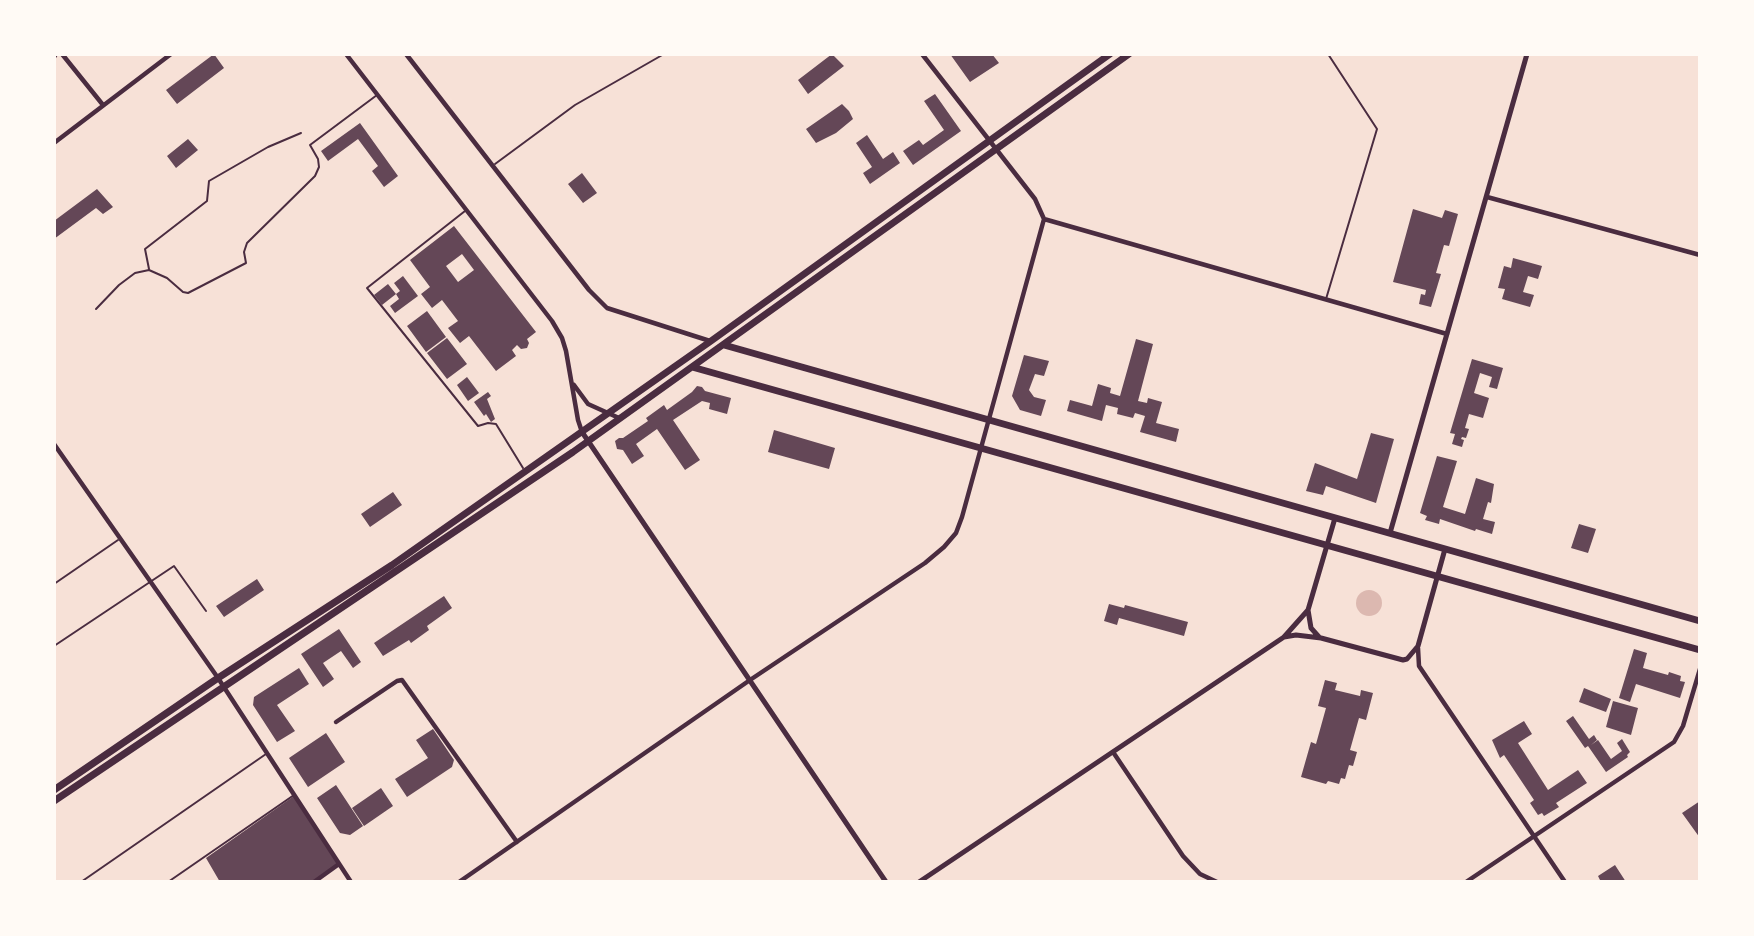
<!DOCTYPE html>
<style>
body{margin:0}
#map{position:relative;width:1754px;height:936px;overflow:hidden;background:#f7e1d7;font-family:"PT Sans Narrow",sans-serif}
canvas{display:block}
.frame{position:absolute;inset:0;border:56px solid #fffaf5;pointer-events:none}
</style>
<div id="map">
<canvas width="1754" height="936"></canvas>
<div class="frame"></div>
</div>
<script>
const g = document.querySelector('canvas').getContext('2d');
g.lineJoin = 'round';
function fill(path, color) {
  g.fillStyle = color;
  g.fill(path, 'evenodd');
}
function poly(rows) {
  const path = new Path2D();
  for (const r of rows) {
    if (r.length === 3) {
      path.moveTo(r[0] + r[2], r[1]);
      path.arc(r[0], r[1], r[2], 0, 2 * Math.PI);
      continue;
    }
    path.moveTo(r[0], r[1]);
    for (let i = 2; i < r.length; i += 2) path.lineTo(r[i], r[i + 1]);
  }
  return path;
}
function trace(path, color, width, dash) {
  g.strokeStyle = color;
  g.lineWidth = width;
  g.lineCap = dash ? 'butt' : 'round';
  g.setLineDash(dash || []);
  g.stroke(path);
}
const water = poly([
 [1369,603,13]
]);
const building = poly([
 [214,54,224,68,177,104,166,90],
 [832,54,844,66,808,94,798,80],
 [950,54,992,54,999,63,970,82],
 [935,94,961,131,913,165,903,151,919,140,923,145,944,130,924,101],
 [842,104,849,111,853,119,836,133,816,143,806,129],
 [360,123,398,176,384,187,372,171,378,166,358,139,328,161,321,151],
 [867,135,883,159,893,152,900,163,870,184,863,173,872,167,856,143],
 [188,139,198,150,176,168,167,156],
 [582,173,597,193,583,203,568,184],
 [97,189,113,207,103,214,96,208,54,239,54,221],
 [1413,209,1442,218,1445,210,1458,214,1449,246,1444,245,1436,273,1441,274,1431,307,1419,304,1421,294,1425,295,1426,290,1393,282],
 [454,226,536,332,527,339,529,343,527,348,521,349,517,345,512,350,516,356,496,371,469,336,460,343,448,328,458,321,442,300,432,308,421,294,430,287,410,260],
 [462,254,474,270,458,282,446,266],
 [1513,258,1542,266,1538,279,1528,276,1523,292,1534,295,1530,307,1502,299,1505,289,1498,288,1504,266,1511,268],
 [403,276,418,296,395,313,390,306,399,299,396,294,400,291,394,283],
 [388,284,396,294,382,305,374,295],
 [427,311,446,337,426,352,407,326],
 [447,338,467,364,447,379,427,353],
 [1136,339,1153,344,1138,401,1147,403,1148,398,1162,402,1156,423,1179,429,1176,442,1140,432,1145,416,1135,413,1133,418,1117,414,1118,408,1106,405,1102,421,1067,411,1070,400,1092,406,1098,384,1111,388,1110,393,1120,396],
 [1024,355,1049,361,1044,376,1035,374,1029,390,1034,397,1046,400,1041,416,1020,410,1012,396],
 [1472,359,1503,368,1497,389,1489,387,1492,377,1480,373,1474,393,1489,398,1483,418,1469,414,1465,428,1469,429,1466,438,1462,437,1461,439,1464,440,1462,447,1452,444,1455,434,1450,433],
 [467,377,479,393,468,401,457,385],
 [697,386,702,387,705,391,731,398,727,414,709,409,710,403,702,401,673,420,700,460,685,470,657,429,636,444,644,456,632,464,623,450,617,449,615,441,619,438,623,438,648,421,646,418,664,405,667,410,692,392],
 [488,392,491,396,487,399,495,419,491,422,486,414,484,416,474,402],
 [774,430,835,448,829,469,768,452],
 [1371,433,1394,439,1376,503,1326,486,1323,495,1306,491,1315,463,1357,479],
 [1437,456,1457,461,1443,507,1465,514,1476,478,1494,484,1491,503,1488,502,1483,519,1495,522,1492,534,1476,529,1475,531,1440,519,1439,524,1425,520,1427,516,1420,513],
 [393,492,402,505,370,527,361,514],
 [1579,524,1596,529,1588,553,1571,548],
 [257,579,264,590,224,617,216,606],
 [444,596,452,608,427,626,429,630,411,643,409,640,383,656,374,643],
 [1109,604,1124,608,1125,605,1188,622,1184,636,1119,618,1117,625,1104,621],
 [339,629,361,662,353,668,341,651,323,663,334,679,323,687,301,654],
 [1634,649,1647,653,1643,668,1668,675,1669,672,1681,676,1680,681,1685,682,1680,698,1636,684,1630,702,1619,698],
 [299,668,309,684,277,705,295,731,277,742,253,705,254,697],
 [1325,680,1337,683,1335,690,1360,696,1361,690,1373,693,1366,720,1359,718,1350,750,1357,752,1353,766,1349,765,1345,779,1341,778,1339,784,1328,781,1326,784,1301,777,1311,742,1316,744,1326,708,1318,706],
 [1584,688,1611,699,1606,712,1579,702],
 [1613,701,1638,708,1631,735,1606,727],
 [1573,716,1589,739,1594,735,1597,740,1591,745,1598,740,1611,759,1622,751,1617,743,1622,739,1630,752,1627,755,1628,757,1606,772,1588,746,1585,748,1566,721],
 [1524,721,1532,734,1518,743,1548,790,1578,770,1587,783,1556,803,1559,807,1544,816,1542,813,1538,815,1530,803,1534,800,1504,755,1500,758,1492,740],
 [433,729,454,760,452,767,407,797,395,779,428,758,416,740],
 [326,733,345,762,308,787,289,758],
 [336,785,363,826,350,835,340,833,317,798],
 [381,788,393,806,364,826,352,808],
 [294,796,338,864,312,882,220,882,206,858],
 [1700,801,1700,838,1682,813],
 [1615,865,1626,882,1601,882,1598,876]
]);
const service = poly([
 [495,164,575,105,664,54],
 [465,211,367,288,478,426,488,423,496,424,523,468],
 [149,269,145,249,207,201,209,181,268,147,301,133],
 [1326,299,1377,129,1328,54],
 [96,309,119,285,135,273,149,270,167,278,183,292,188,293,246,263,244,252,247,243,315,176,319,167,318,159,310,145,377,95],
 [54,584,118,540],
 [54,646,174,566,206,611],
 [81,882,266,754],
 [168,882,294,795]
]);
const minor = poly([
 [62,54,103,105],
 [346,54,552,321,562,338,566,351,578,420,582,432],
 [406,54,589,290,607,308,710,341],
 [54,57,56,54],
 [54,143,171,54],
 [1487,197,1700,255],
 [1044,219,1447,334],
 [574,385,588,404,619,418],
 [54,444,218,678,351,882],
 [1418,648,1419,666,1565,882],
 [336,722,397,681,402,680,517,842],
 [1113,752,1183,856,1200,874,1217,882],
 [314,882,339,864],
 [459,882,750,680,925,563,944,547,956,533,962,517,1044,219,1035,199,922,54],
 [1466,882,1674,742,1683,726,1700,669]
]);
const tertiary = poly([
 [582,432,886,882],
 [1390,533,1527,54],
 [1284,637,1296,635,1321,638,1403,660,1407,659,1418,646,1445,549],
 [1319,637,1311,628,1308,610,1335,518],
 [919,882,1284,637,1308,610]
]);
const trunk = poly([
 [724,345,1700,621],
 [692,367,1700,650],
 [54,790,218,678,392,565,711,341,1110,54],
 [54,801,573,452,1129,54]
]);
fill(water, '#dcb8b0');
fill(building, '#644757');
trace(service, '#4a2c40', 2);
trace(minor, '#4a2c40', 4.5);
trace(tertiary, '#4a2c40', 5);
trace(trunk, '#4a2c40', 7);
</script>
